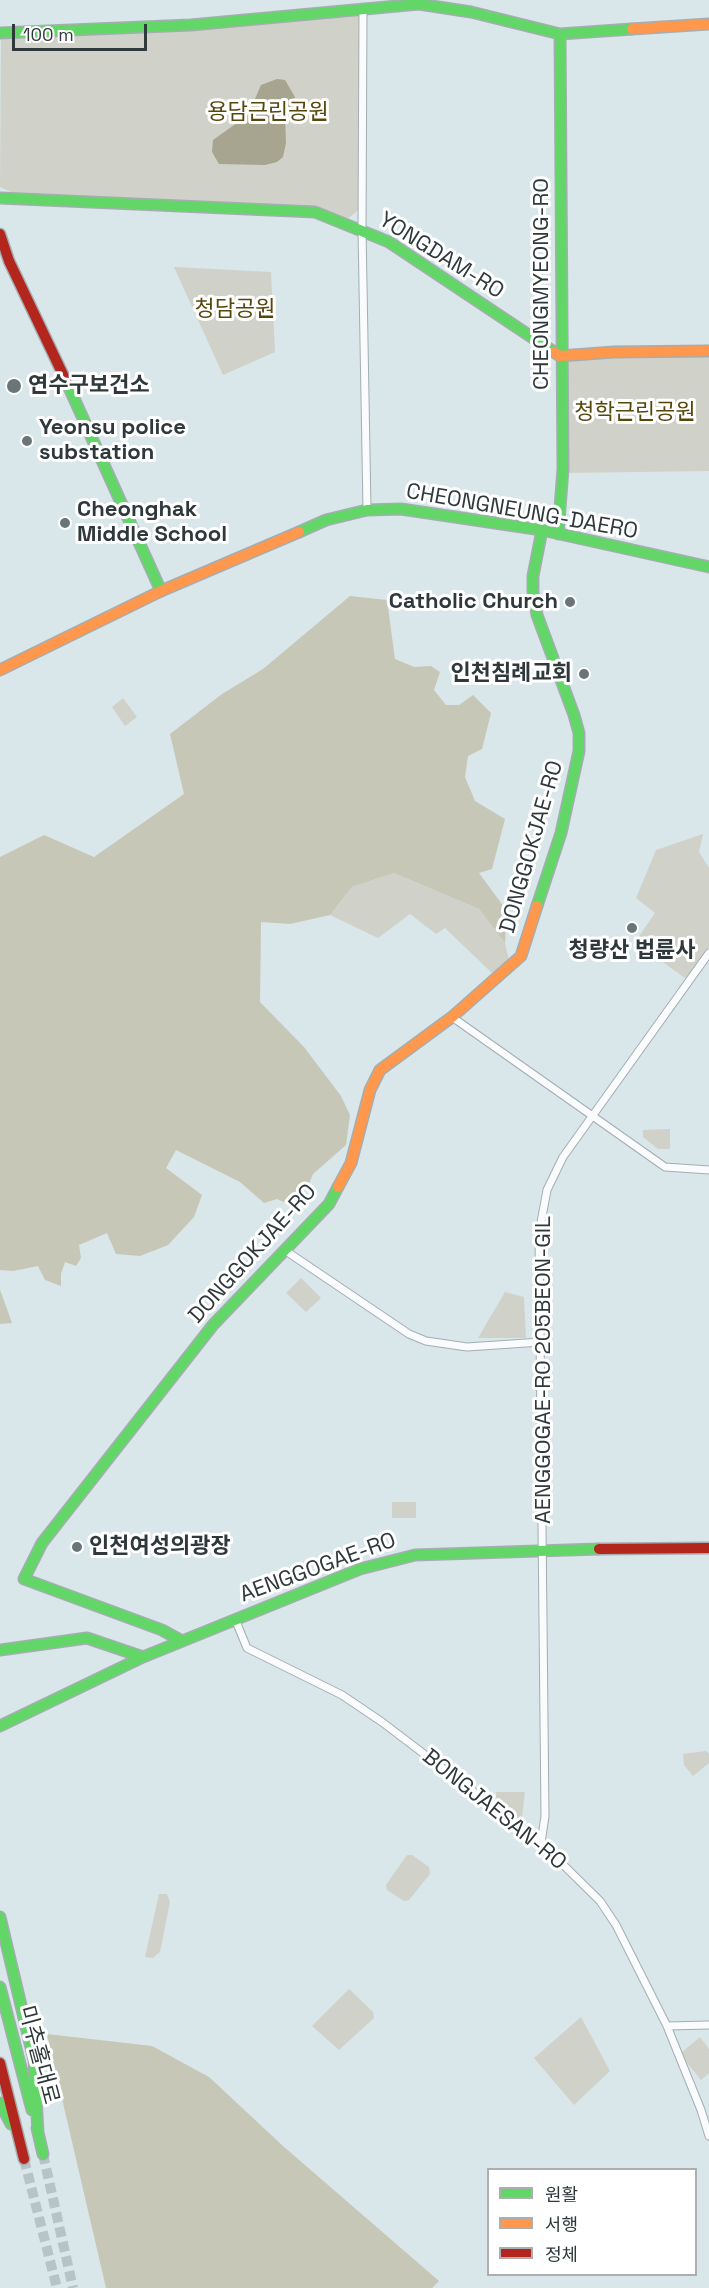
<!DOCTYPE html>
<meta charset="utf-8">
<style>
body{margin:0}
#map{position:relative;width:709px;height:2288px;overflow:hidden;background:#d9e6ea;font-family:"Space Grotesk","Noto Sans KR",sans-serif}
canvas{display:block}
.legend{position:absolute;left:487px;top:2168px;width:210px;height:108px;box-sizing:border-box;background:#fff;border:2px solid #acafb1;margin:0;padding:8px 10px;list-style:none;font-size:18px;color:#2f383b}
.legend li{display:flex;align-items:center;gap:12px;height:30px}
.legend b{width:30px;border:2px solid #acafb1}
.scale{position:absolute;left:12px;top:24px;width:135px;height:27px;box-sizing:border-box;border:3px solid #2f383b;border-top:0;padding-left:8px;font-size:18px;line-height:21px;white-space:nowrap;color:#2f383b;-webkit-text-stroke:4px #fff;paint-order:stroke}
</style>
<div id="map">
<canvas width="709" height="2288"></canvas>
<ul class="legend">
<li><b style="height:8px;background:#63d668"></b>원활</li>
<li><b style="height:8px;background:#ff974d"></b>서행</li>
<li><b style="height:8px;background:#b3261e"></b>정체</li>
</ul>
<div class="scale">100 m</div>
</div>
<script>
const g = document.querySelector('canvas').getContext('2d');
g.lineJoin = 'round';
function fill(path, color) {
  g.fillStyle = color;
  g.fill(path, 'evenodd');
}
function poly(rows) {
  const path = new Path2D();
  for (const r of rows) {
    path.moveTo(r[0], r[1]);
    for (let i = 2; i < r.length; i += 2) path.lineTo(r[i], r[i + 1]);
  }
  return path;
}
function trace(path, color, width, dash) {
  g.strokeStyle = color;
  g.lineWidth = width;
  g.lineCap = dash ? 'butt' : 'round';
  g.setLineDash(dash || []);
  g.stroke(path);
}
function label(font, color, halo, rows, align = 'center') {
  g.font = font + ' "Space Grotesk","Noto Sans KR",sans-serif';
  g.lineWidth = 6;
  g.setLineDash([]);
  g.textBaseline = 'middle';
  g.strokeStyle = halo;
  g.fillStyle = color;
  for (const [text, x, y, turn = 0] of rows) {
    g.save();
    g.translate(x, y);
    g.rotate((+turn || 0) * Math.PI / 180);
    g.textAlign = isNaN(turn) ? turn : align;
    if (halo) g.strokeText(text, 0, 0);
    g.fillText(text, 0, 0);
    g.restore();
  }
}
const green = poly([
 [363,9,363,206,344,222,319,213,24,198,0,187,1,33],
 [174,267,271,272,275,352,223,375],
 [709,353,709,471,562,473,560,356],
 [123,698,137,717,125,726,112,707],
 [703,834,699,852,709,868,709,953,689,981,635,942,655,913,636,898,656,850],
 [394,873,479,909,505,943,509,960,492,973,445,928,436,934,410,914,378,938,330,915,352,887],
 [670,1129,670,1149,658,1149,643,1137,643,1130],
 [301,1278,321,1298,306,1312,286,1293],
 [505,1292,524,1297,526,1338,478,1338],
 [392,1502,416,1502,416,1518,392,1518],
 [706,1751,709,1754,709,1763,693,1776,684,1765,683,1754],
 [496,1792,525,1792,522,1817,517,1819,496,1800],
 [407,1855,412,1855,429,1867,430,1874,409,1900,404,1901,387,1890,386,1885],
 [159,1894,167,1894,170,1902,160,1952,153,1958,145,1957],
 [349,1989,373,2012,374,2018,339,2050,312,2026],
 [581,2017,610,2071,574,2105,534,2058],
 [700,2037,709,2049,709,2073,701,2080,687,2063,682,2052]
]);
const forest = poly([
 [350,596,387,600,395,659,414,667,431,666,440,672,434,690,446,705,459,705,473,695,491,713,482,749,468,756,465,777,475,801,505,819,492,869,479,873,507,911,505,943,479,909,394,873,352,887,330,915,290,924,261,922,260,1002,304,1047,341,1096,350,1115,346,1145,313,1174,308,1186,300,1193,293,1206,277,1199,264,1203,240,1182,176,1150,166,1168,202,1195,194,1217,168,1245,140,1256,116,1254,107,1233,79,1245,81,1258,76,1266,65,1262,61,1274,61,1286,45,1280,38,1266,13,1271,0,1270,0,857,44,835,94,857,184,794,170,734,222,694,263,669],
 [0,1290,7,1309,12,1323,0,1324],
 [47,2034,152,2046,209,2077,283,2146,439,2281,432,2288,106,2288]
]);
const water = poly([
 [277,79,285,80,295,97,285,116,286,143,283,157,277,162,265,165,219,164,212,152,213,140,248,115,261,85]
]);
const secondaryTunnel = poly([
 [43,2154,73,2288],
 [24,2159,57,2288]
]);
const street = poly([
 [363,9,362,229,367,510],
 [452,1017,665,1167,709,1170],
 [286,1251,409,1334,426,1341,467,1347,541,1342],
 [235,1619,247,1648,342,1695,382,1722,541,1843,600,1901,616,1925,667,2026,701,2110,709,2136],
 [541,1843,545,1816,539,1233,547,1190,563,1157,709,953],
 [667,2026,709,2025]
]);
const fast = poly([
 [0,33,191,25,419,4,471,12,560,34,632,29],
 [0,198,315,212,389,242,554,352],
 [67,383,161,591],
 [299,532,326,520,367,510,401,509,542,530,709,567],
 [558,534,563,469,560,34],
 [537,906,561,833,579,751,579,733,574,715,537,615,533,592,533,576,542,530],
 [182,1641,162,1630,24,1579,42,1543,213,1325,329,1204,338,1187],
 [0,1650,87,1638,143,1657],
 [0,1726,143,1657,360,1569,415,1555,599,1549],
 [0,1917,34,2060,38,2133],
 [0,1987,32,2110],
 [0,2103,11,2124],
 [37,2128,43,2154]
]);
const slow = poly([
 [632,29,709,24],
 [554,352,560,356,614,352,709,351],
 [0,670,161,591,299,532],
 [338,1187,351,1163,370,1090,380,1070,452,1017,521,956,537,906]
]);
const jam = poly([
 [0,234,9,261,67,383],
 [599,1549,709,1548],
 [0,2063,24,2159]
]);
const markers = [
 [14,386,8,"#6a7578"],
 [27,441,6,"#6a7578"],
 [65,523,6,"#6a7578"],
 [570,602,6,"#6a7578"],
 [584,674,6,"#6a7578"],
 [632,928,6,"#6a7578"],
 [77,1547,6,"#6a7578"]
];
const parkNames = [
 ["용담근린공원",268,113],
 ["청담공원",235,310],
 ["청학근린공원",635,413]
];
const streetNames = [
 ["YONGDAM-RO",441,256,32],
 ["CHEONGMYEONG-RO",542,284,-90],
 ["CHEONGNEUNG-DAERO",522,512,10],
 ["DONGGOKJAE-RO",532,847,-74],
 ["DONGGOKJAE-RO",253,1254,-48],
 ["AENGGOGAE-RO 205BEON-GIL",544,1370,-90],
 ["AENGGOGAE-RO",318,1568,-20],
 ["BONGJAESAN-RO",494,1810,39],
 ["미추홀대로",38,2055,75]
];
const poiNames = [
 ["연수구보건소",28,386],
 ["Yeonsu police",39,428],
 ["substation",39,453],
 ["Cheonghak",77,510],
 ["Middle School",77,535],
 ["Catholic Church",558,602,"right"],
 ["인천침례교회",572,674,"right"],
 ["청량산 법륜사",632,951,"center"],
 ["인천여성의광장",89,1547]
];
fill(green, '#d0d2c9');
fill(forest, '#c7c7b7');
fill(water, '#a7a48f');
trace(secondaryTunnel, '#b7c3c7', 10, [10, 5]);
trace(street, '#a4aeb1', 9);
trace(fast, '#a4aeb1', 13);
trace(slow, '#a4aeb1', 13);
trace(jam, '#a4aeb1', 13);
trace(street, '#f9fbfc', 7);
trace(fast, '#63d668', 10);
trace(slow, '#ff974d', 10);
trace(jam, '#b3261e', 10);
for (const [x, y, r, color] of markers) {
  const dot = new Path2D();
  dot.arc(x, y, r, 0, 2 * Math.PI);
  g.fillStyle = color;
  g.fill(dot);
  trace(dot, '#fff', 2);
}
label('22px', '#56470c', '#fff', parkNames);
label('22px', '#2f383b', '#fff', streetNames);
label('bold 22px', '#2f383b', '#fff', poiNames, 'left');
</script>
